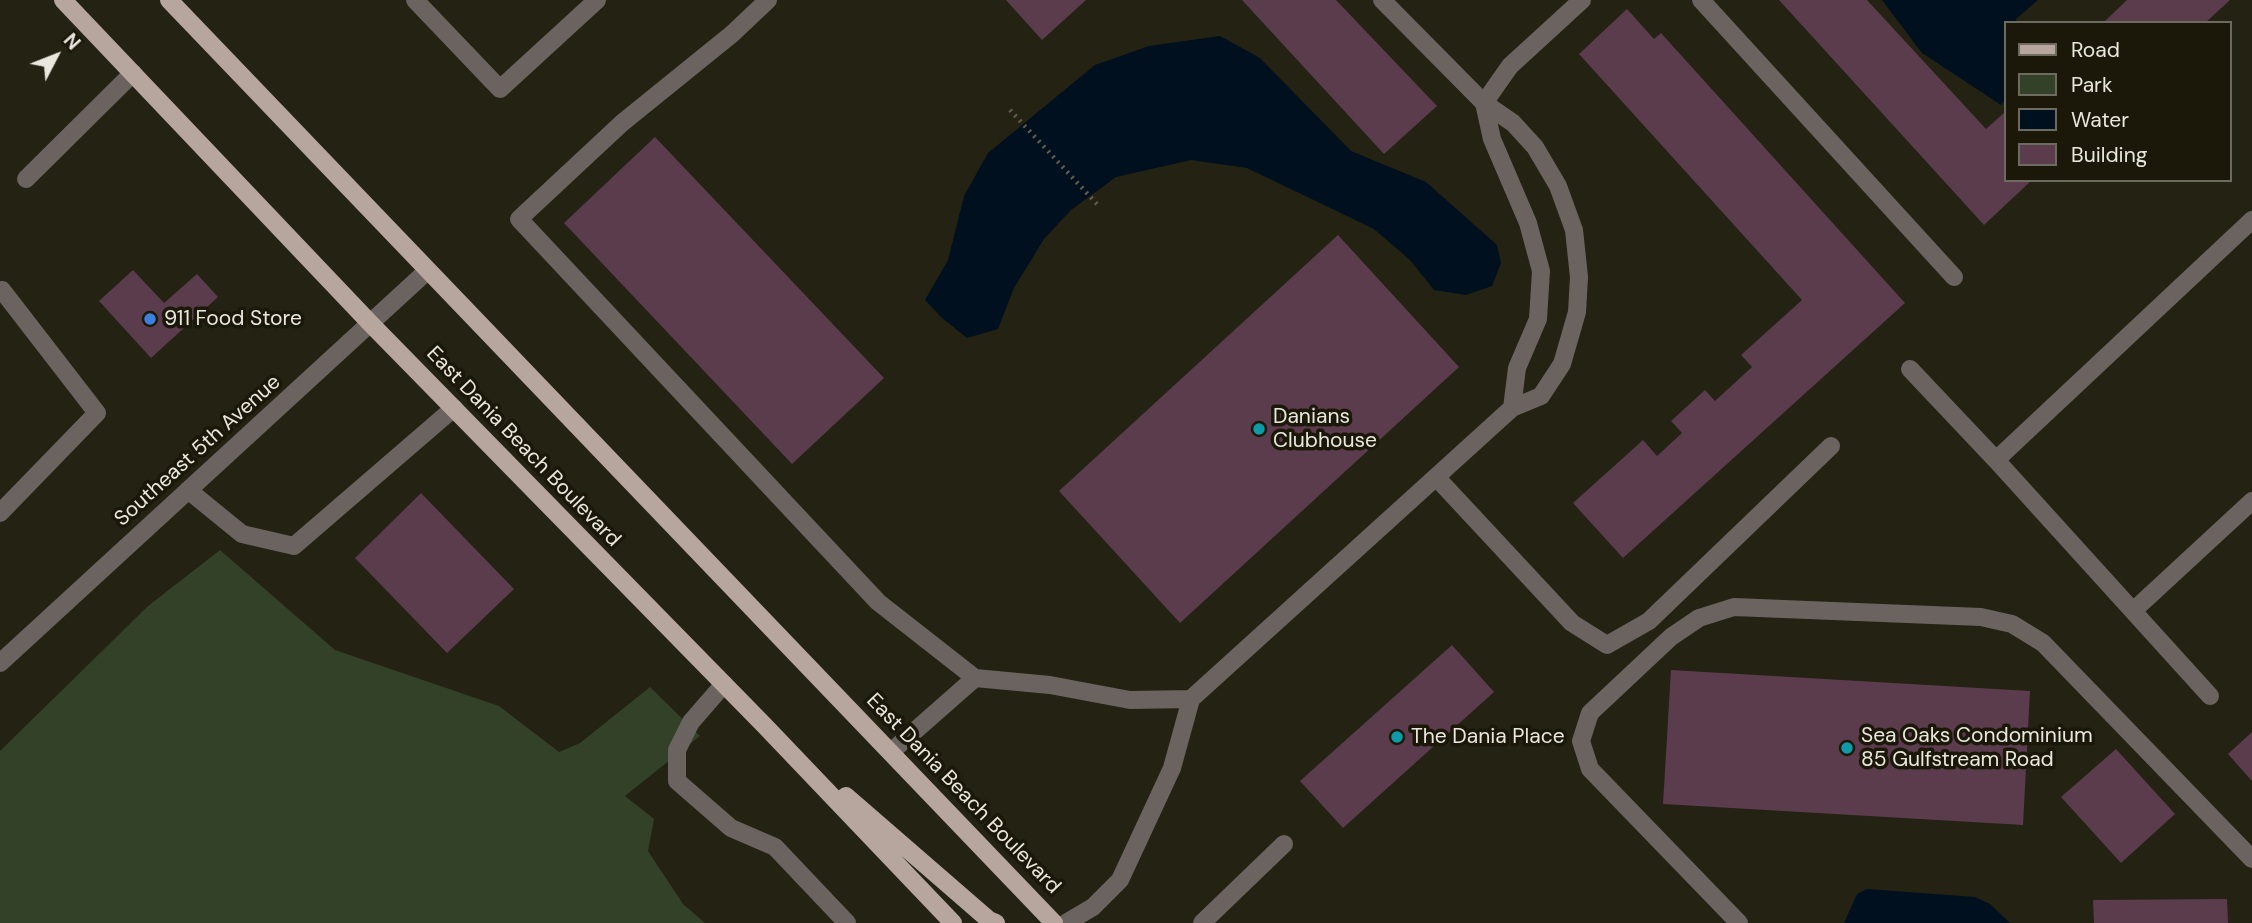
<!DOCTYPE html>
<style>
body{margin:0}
#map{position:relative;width:2252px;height:923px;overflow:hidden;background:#242213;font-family:"DM Sans",sans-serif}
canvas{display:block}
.legend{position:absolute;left:2004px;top:21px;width:228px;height:161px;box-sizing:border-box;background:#1b180a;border:2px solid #6d6b5f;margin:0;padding:9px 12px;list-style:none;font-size:21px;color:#e9e7de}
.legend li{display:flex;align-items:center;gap:14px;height:35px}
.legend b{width:35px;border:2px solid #6d6b5f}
.north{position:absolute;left:21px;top:21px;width:70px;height:70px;-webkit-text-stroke:5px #1b180a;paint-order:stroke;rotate:48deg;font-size:19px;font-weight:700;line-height:28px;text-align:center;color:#e9e7de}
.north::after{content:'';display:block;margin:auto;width:24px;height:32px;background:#e9e7de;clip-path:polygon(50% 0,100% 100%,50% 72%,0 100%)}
</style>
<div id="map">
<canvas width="2252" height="923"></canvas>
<ul class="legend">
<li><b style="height:9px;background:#b6a69e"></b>Road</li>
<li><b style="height:19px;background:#324128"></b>Park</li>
<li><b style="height:19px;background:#00101e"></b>Water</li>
<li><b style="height:19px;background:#5a3c4d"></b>Building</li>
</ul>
<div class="north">N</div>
</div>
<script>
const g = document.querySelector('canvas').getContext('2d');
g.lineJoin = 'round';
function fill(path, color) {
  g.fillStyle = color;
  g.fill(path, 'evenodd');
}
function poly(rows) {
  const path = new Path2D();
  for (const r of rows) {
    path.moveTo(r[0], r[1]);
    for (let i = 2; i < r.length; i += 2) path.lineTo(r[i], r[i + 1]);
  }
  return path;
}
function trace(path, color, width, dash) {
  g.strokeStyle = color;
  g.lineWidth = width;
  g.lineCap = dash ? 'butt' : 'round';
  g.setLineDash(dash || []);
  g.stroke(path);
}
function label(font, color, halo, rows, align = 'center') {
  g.font = font + ' "DM Sans",sans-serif';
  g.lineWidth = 7;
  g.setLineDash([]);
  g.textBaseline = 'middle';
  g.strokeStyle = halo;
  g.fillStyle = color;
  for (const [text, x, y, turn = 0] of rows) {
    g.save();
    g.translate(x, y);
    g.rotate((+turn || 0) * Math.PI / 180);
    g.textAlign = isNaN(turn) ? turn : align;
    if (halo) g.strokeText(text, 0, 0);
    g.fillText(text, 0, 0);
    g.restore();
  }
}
const green = poly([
 [220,550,335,650,499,706,559,752,580,743,650,687,700,736,625,796,654,819,648,851,683,904,705,923,0,923,0,751,148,606]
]);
const water = poly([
 [1882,0,2038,0,2016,19,2017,23,2005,23,2005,100,2001,105,1922,53],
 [1220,36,1260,58,1351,151,1426,182,1497,245,1501,263,1492,286,1466,295,1434,290,1410,260,1374,229,1247,168,1191,160,1116,177,1071,210,1044,239,1014,288,998,329,967,338,941,317,925,300,948,260,964,196,988,153,1095,65,1149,46],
 [1867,889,1975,897,1990,904,2010,923,1844,923,1857,894]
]);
const building = poly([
 [1006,0,1086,0,1042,40],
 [1242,0,1336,0,1437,106,1384,154],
 [1779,0,1867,0,1986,129,2005,112,2005,180,2032,180,1984,225],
 [2127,0,2230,0,2205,23,2103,23],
 [1627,9,1654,39,1661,33,1905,303,1623,558,1573,503,1643,440,1657,456,1682,433,1671,421,1705,390,1715,401,1752,367,1741,355,1802,300,1579,54],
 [655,137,884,378,792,464,564,223],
 [1338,235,1459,367,1180,623,1059,491],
 [133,270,164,303,197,274,218,297,151,358,99,301],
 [421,493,514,589,447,653,355,558],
 [1452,645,1494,692,1343,828,1300,781],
 [1671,670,2030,691,2023,825,1663,804],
 [2252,732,2252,781,2228,754],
 [2116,749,2175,814,2121,863,2061,797],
 [2227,899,2228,923,2094,923,2093,900]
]);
const path = poly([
 [1010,110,1097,204]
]);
const minor = poly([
 [415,0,500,89,597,0],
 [768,0,732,34,622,123,519,219,878,602,975,678],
 [1382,0,1484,103,1513,123,1535,147,1558,186,1574,230,1579,277,1577,312,1562,364,1541,396,1512,408,1517,368,1538,319,1541,271,1528,223,1492,139,1484,103,1510,66,1582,0],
 [1701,0,1954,277],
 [26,179,133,73],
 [1910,369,1996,460],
 [1512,408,1436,477,1572,623,1607,645,1649,621,1831,446],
 [188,490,242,534,294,546,454,408],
 [0,513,97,413,2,290],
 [2133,611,2252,501],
 [0,663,427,271],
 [724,684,691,722,677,750,677,781,731,828,775,847,847,923],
 [2210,696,1996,460,2252,220],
 [892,751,975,678,1050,685,1130,700,1191,699],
 [1066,923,1093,907,1120,880,1172,768,1191,699,1436,477],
 [1202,923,1284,844],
 [1739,923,1590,769,1581,741,1590,713,1671,637,1699,618,1734,607,1981,617,2012,624,2043,643,2252,859]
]);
const major = poly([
 [63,0,371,324,764,725,953,923],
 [169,0,1054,923],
 [846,796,989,920,996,923]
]);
const markers = [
 [150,319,7,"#3f7fe0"],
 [1259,429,7,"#0f9aa8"],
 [1397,737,7,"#0f9aa8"],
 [1847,748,7,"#0f9aa8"]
];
const poiNames = [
 ["911 Food Store",164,319],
 ["Danians",1273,417],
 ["Clubhouse",1273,441],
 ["Sea Oaks Condominium",1861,736],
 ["85 Gulfstream Road",1861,760],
 ["The Dania Place",1411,737]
];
const streetNames = [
 ["East Dania Beach Boulevard",523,447,46],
 ["Southeast 5th Avenue",198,451,-42],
 ["East Dania Beach Boulevard",963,794,46]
];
fill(green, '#324128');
fill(water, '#00101e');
fill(building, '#5a3c4d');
trace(path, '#605e51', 4.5, [2, 5]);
trace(minor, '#6b6360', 18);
trace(major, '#b6a69e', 18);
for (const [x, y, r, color] of markers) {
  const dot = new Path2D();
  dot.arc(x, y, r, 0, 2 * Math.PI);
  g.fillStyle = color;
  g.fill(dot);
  trace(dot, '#1b180a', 2.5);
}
label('21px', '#e9e7de', '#1b180a', poiNames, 'left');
label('21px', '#e9e7de', '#1b180a', streetNames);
</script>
